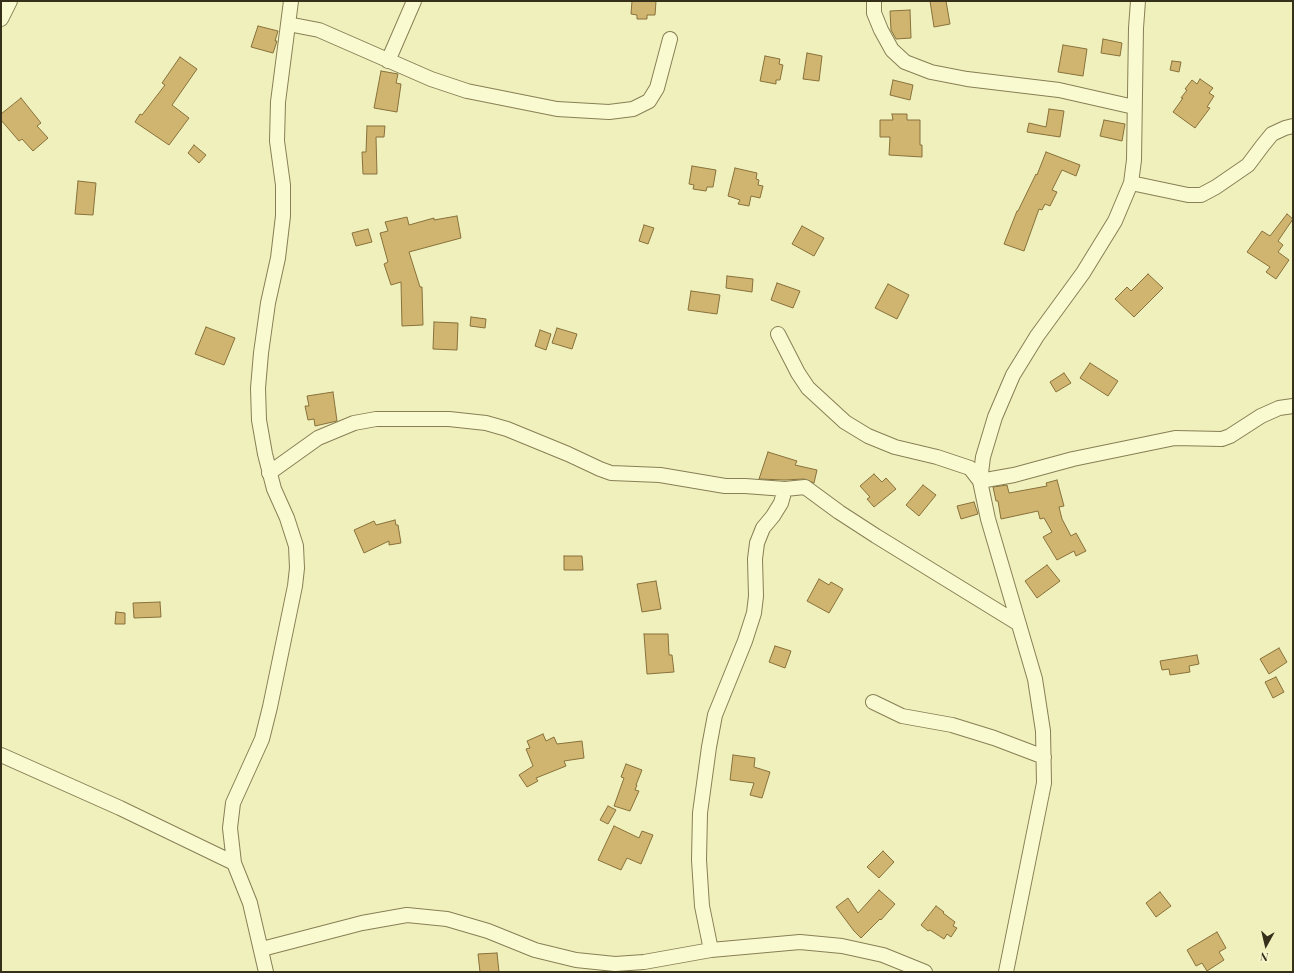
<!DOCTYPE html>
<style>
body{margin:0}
#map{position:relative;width:1294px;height:973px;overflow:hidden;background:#eff0bc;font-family:"Playfair Display",serif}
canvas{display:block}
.frame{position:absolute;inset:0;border:2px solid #36301b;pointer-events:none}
.north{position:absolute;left:1246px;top:925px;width:40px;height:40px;-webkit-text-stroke:3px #f6f7cc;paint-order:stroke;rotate:188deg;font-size:11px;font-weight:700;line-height:16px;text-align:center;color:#36301b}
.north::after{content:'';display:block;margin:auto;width:14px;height:18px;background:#36301b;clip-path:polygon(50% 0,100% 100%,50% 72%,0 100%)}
</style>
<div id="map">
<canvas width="1294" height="973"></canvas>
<div class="frame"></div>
<div class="north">N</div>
</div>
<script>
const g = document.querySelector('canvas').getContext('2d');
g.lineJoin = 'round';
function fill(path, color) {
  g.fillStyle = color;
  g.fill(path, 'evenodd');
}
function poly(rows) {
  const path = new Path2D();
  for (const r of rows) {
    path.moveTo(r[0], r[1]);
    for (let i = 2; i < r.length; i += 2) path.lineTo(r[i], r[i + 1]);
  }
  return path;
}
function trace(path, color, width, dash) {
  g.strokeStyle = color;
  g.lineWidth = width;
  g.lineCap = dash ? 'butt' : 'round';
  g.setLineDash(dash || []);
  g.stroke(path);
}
const building = poly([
 [632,1,656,1,655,15,647,15,647,19,637,19,637,15,631,14,632,1],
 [930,1,946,1,950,24,934,27,930,1],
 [910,10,911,38,896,39,891,30,890,11,910,10],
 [258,26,278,31,275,41,277,41,273,53,251,47,258,26],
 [1103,39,1122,43,1120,56,1101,53,1103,39],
 [1063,45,1087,49,1083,76,1058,72,1063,45],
 [807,53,822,56,819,81,803,79,807,53],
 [765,56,780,59,779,64,783,65,780,80,776,80,776,84,760,81,765,56],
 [180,57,197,69,172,105,189,118,169,145,135,122,140,114,142,115,165,85,162,83,180,57],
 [1172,61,1181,62,1179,72,1170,70,1172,61],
 [381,71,398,74,396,83,401,84,397,112,374,108,381,71],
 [1200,79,1213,88,1209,93,1214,96,1207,107,1210,108,1195,128,1173,112,1183,98,1181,98,1187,90,1185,89,1192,80,1197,84,1200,79],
 [893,80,913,85,910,100,890,95,893,80],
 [21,98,41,123,37,126,48,138,33,151,22,139,19,141,1,120,1,114,21,98],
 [1049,109,1064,111,1060,137,1027,132,1029,123,1046,127,1049,109],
 [892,114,907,114,907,120,920,120,920,145,922,145,922,157,889,155,890,137,880,137,880,120,893,120,892,114],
 [1104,120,1125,124,1122,141,1100,136,1104,120],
 [367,126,385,126,384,137,376,137,377,174,363,174,362,152,366,152,367,126],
 [194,145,206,155,199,163,188,153,194,145],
 [1046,152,1080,165,1076,176,1062,170,1052,190,1057,192,1050,206,1045,204,1042,210,1039,209,1024,251,1004,244,1017,211,1018,211,1036,174,1037,175,1046,152],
 [692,166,716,170,713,187,707,187,706,191,693,189,694,185,689,184,692,166],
 [735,168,757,173,756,179,759,180,758,185,763,186,760,198,751,196,749,206,738,204,740,200,728,196,735,168],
 [78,181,96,183,93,215,75,214,78,181],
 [1287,214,1293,219,1278,241,1283,245,1278,252,1289,260,1276,279,1266,272,1270,267,1247,252,1262,231,1270,236,1287,214],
 [457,216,461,238,409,252,420,287,422,287,423,325,402,326,401,282,391,285,384,264,388,262,380,233,388,231,385,222,407,217,409,225,434,218,434,220,457,216],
 [644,225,654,228,648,244,639,241,644,225],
 [802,226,824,238,814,256,792,244,802,226],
 [368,229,372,242,356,246,352,233,368,229],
 [1148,274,1163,288,1134,317,1115,299,1127,287,1131,291,1148,274],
 [727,276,753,279,752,292,726,288,727,276],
 [777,283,800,291,793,308,771,300,777,283],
 [888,284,909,295,897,319,875,308,888,284],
 [691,291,720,295,717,314,688,310,691,291],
 [471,317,486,319,485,328,470,326,471,317],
 [434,322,458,323,457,350,433,349,434,322],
 [206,327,235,338,224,365,195,354,206,327],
 [557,328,577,334,572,349,552,343,557,328],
 [540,330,551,334,546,350,535,346,540,330],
 [1090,363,1118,381,1108,396,1080,378,1090,363],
 [1064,373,1071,383,1056,392,1050,382,1064,373],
 [333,392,337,421,315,426,314,419,308,420,305,406,309,406,307,396,333,392],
 [768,452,797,461,795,465,817,470,814,483,804,479,785,480,759,479,768,452],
 [874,474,882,482,886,478,896,489,874,507,867,499,870,497,860,486,874,474],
 [1057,480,1064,506,1059,507,1062,519,1071,536,1076,533,1086,551,1076,556,1074,551,1057,560,1043,537,1052,532,1044,518,1040,519,1038,511,1001,519,998,501,996,501,993,487,1007,485,1009,493,1047,486,1046,483,1057,480],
 [923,485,936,495,919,516,906,505,923,485],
 [974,502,978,514,961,519,957,506,974,502],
 [395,520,396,525,398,525,401,543,389,545,389,541,364,553,354,530,374,521,376,525,395,520],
 [564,556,582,556,583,570,564,570,564,556],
 [1047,565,1060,581,1037,598,1025,581,1047,565],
 [819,579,829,585,831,582,843,589,829,613,807,601,819,579],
 [656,581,661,609,642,612,637,584,656,581],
 [160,602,161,617,134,618,133,603,160,602],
 [116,612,125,613,125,624,115,624,116,612],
 [644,634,668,634,669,655,672,655,674,672,647,674,644,634],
 [775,646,791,651,785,668,769,662,775,646],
 [1279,648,1287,662,1269,674,1260,659,1279,648],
 [1197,655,1199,664,1189,666,1190,672,1170,675,1169,669,1162,670,1160,661,1197,655],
 [1276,677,1284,692,1273,698,1265,682,1276,677],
 [543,734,546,741,554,737,557,744,582,741,584,758,564,761,566,766,536,778,538,781,527,787,519,775,533,766,526,749,530,748,527,741,543,734],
 [733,755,755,758,754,767,770,772,762,798,750,795,754,783,730,780,733,755],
 [626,764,642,770,636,785,637,785,635,790,639,791,630,811,614,806,624,778,621,777,626,764],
 [608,806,616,810,608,824,600,820,608,806],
 [614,826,639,838,642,831,653,835,641,864,627,858,621,870,598,860,614,826],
 [883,851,894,862,879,878,867,867,883,851],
 [879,890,895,904,881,920,880,919,861,938,854,931,836,907,848,898,858,913,879,890],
 [1160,892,1171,906,1156,917,1146,903,1160,892],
 [936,906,944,912,943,913,955,922,953,926,957,928,951,937,947,934,944,939,930,930,928,931,921,925,936,906],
 [1217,932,1226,948,1219,952,1224,960,1207,971,1202,963,1196,966,1187,950,1217,932],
 [497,953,499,972,480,972,478,954,497,953]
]);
const street = poly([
 [874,1,874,13,881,30,892,50,905,62,931,72,967,79,1059,90,1134,107],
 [1,19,10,1],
 [288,24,319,30,431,79,467,91,557,109,609,112,633,109,649,101,657,88,670,39],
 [388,61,414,1],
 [1131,183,1188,195,1201,195,1216,187,1248,165,1263,145,1272,134,1285,128,1293,126],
 [778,334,798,373,808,388,845,422,868,436,895,447,937,457,970,468,980,481,1014,475,1073,459,1175,438,1222,439,1230,436,1261,416,1279,408,1293,406],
 [269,473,318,438,354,423,376,419,449,419,486,423,507,429,568,454,600,469,611,473,660,475,725,486,745,486,785,489,805,487,839,512,876,536,1019,624],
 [873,702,902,716,952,725,994,738,1044,757],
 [1,755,120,808,234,863],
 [262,949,362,923,407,915,447,919,488,931,535,950,576,960,615,964,644,962,711,950,800,942,842,946,883,955,925,972],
 [711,950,702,906,699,860,700,813,709,747,715,715,745,641,754,613,756,596,755,559,757,543,763,528,773,516,781,503,785,489],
 [266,972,250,903,234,863,230,828,233,803,262,739,270,707,295,586,297,568,296,546,287,518,274,489,265,454,259,420,258,388,261,353,268,303,278,258,283,216,283,185,277,141,278,102,291,1],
 [1006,972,1044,783,1043,731,1035,679,988,519,980,481,983,457,995,417,1013,375,1037,336,1083,273,1115,221,1131,183,1134,160,1136,28,1138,1]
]);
fill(building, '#d0b570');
trace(building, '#88713a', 1);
trace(street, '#887f55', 16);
trace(street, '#fafad0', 14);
</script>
